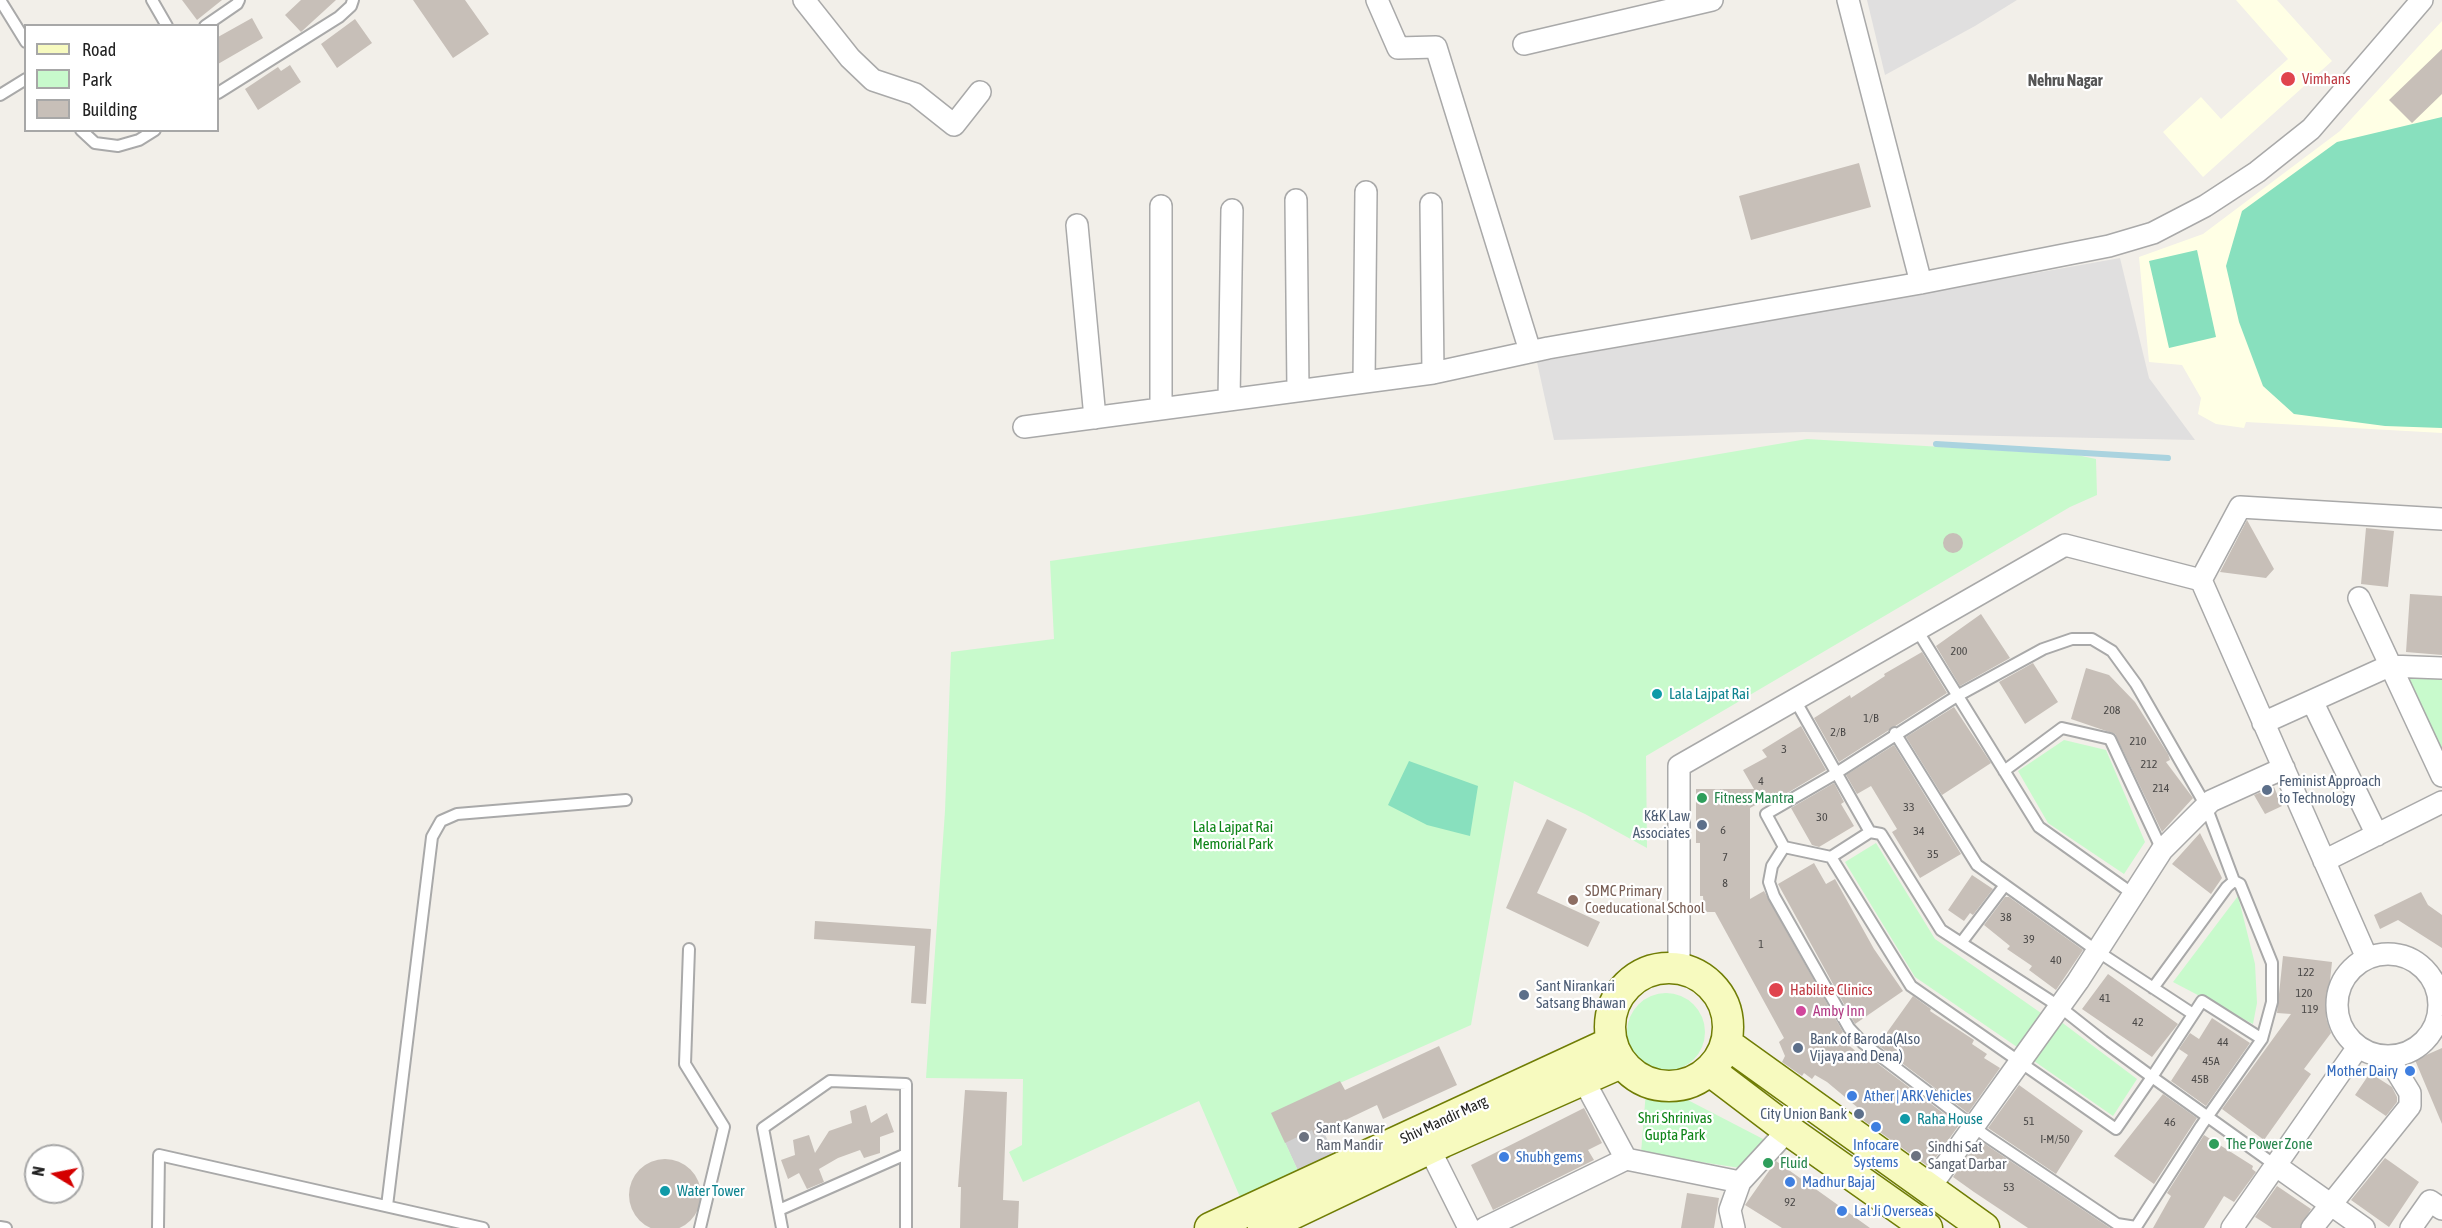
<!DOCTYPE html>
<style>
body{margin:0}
#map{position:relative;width:2442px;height:1228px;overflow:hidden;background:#f2efe9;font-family:"Asap Condensed",sans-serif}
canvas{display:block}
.legend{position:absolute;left:24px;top:24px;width:195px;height:108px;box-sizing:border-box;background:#fff;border:2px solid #a7a7a7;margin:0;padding:8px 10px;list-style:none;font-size:18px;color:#222}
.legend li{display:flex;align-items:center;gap:12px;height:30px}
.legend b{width:30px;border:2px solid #a7a7a7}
.north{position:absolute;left:24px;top:1144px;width:60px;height:60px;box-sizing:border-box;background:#fff;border:2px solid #a7a7a7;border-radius:50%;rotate:280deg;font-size:16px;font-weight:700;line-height:24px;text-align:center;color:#222}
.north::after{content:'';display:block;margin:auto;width:21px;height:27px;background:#d40000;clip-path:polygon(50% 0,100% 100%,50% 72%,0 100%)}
</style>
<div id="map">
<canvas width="2442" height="1228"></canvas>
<ul class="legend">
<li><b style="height:8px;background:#f7fabf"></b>Road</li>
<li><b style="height:16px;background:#c8facc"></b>Park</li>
<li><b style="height:16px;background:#c7bfb8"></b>Building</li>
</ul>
<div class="north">N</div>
</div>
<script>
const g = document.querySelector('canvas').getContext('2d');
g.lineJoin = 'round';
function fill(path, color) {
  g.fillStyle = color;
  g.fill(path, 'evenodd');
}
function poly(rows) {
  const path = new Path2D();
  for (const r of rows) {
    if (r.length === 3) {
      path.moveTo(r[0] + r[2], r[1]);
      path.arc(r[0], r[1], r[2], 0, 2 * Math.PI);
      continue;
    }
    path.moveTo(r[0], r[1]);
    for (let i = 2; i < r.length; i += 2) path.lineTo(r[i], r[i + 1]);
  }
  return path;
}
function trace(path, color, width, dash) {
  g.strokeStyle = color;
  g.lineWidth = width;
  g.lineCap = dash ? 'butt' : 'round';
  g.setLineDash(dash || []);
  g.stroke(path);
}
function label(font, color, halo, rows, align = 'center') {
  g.font = font + ' "Asap Condensed",sans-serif';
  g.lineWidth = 4.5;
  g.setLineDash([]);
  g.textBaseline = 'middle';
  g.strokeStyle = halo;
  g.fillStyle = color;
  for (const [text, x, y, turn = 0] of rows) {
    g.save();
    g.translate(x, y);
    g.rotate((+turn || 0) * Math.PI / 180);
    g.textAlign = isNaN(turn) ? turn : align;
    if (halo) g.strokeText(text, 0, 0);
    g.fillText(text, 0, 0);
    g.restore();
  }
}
const residential = poly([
 [1867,0,2017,0,1975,26,1885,75],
 [2120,258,2149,378,2195,440,1804,432,1554,440,1537,362]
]);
const education = poly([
 [2236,0,2277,0,2332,61,2203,177,2163,132,2201,97,2221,119,2288,59],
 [2442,21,2442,433,2246,422,2244,428,2216,424,2198,414,2201,398,2182,365,2149,362,2139,257,2203,234,2340,131]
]);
const religious = poly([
 [1307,1096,1335,1156,1299,1173,1271,1113]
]);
const park = poly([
 [1807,439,2077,455,2096,459,2097,495,2070,507,1646,756,1647,848,1585,814,1514,781,1471,1025,1272,1113,1299,1173,1240,1197,1199,1101,1023,1182,1009,1152,1022,1145,1023,1079,926,1078,945,811,951,652,1054,639,1050,561,1363,515],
 [2399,672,2442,674,2442,763],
 [2064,740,2106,750,2145,842,2124,874,2048,823,2018,771],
 [1876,843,1935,939,2041,1013,2017,1047,1915,977,1845,862],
 [2238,896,2255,964,2257,1003,2253,1024,2173,982],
 [1666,1032,39],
 [2060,1021,2137,1079,2113,1116,2034,1061],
 [1646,1091,1682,1097,1765,1140,1747,1169,1641,1153]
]);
const pitch = poly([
 [2442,117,2442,428,2385,426,2294,414,2263,386,2239,322,2226,266,2242,211,2337,142],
 [2197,250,2216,337,2169,348,2149,261],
 [1409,761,1478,786,1470,836,1427,825,1388,805]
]);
const stream = poly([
 [1936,444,2168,458]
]);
const building = poly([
 [182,0,222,0,197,20],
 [301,0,336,0,301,32,285,15],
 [413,0,465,0,489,34,453,58],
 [252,18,263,38,218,64,218,37],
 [355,19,372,43,337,68,321,44],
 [2442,49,2442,94,2412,123,2389,100],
 [290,65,301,82,258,110,245,89,278,67,281,71],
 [1859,163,1871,207,1751,240,1739,196],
 [2247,520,2274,569,2266,578,2220,572],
 [2366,528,2394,531,2388,587,2361,584],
 [1953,543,10],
 [2410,594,2442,596,2442,655,2406,652],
 [1981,614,2010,658,1960,686,1936,646],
 [1922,652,1947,693,1839,762,1814,718,1850,695,1851,698,1885,676,1884,674],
 [2033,663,2058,702,2025,724,1999,682],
 [2086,668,2109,675,2135,702,2168,754,2170,760,2166,762,2193,798,2162,832,2115,734,2071,719],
 [1954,707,1991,763,1942,795,1906,737],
 [1801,726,1826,770,1784,795,1781,791,1750,808,1750,899,1764,891,1843,1032,1838,1036,1866,1060,1869,1057,1959,1125,1929,1167,1853,1113,1857,1107,1827,1082,1815,1075,1812,1079,1804,1073,1802,1076,1782,1062,1785,1056,1779,1042,1784,1038,1715,912,1704,912,1703,896,1700,896,1700,843,1696,843,1696,789,1754,789,1743,770,1767,757,1762,750],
 [1894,745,1961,854,1920,878,1892,832,1897,829,1871,786,1857,794,1846,775],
 [1834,783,1844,802,1841,804,1854,826,1819,847,1812,845,1791,808],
 [2274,787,2282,806,2265,814,2254,795],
 [1547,819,1567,829,1537,893,1600,922,1588,947,1506,908],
 [2200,833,2222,878,2211,894,2172,864],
 [1814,863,1826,884,1835,879,1874,949,1903,991,1855,1024,1778,884],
 [1972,875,1993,889,1973,915,1970,913,1964,921,1948,910],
 [2421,892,2428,905,2442,915,2442,948,2398,920,2380,929,2374,915],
 [2005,897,2009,897,2083,950,2056,990,2029,970,2032,966,2007,949,2010,946,1984,925],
 [815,921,931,929,926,1004,911,1003,915,946,814,939],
 [2283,956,2332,962,2326,1018,2331,1033,2304,1069,2311,1074,2264,1140,2222,1109,2291,1014,2277,1013],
 [2108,974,2178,1024,2152,1057,2082,1009],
 [1913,996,1931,1009,1930,1011,1974,1040,1972,1044,1987,1054,1984,1058,2000,1068,1968,1113,1878,1045],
 [2212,1018,2250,1043,2206,1106,2171,1081,2188,1055,2179,1049,2190,1033,2199,1039],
 [1439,1046,1457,1085,1383,1119,1377,1105,1314,1135,1312,1130,1285,1143,1271,1113,1340,1081,1345,1090],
 [2442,1048,2442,1124,2415,1060],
 [2370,1073,2392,1087,2397,1097,2397,1102,2386,1116,2355,1095],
 [2019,1085,2083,1131,2056,1174,1988,1128],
 [965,1090,1007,1092,1003,1200,1019,1201,1018,1228,960,1228,961,1187,958,1187],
 [2163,1094,2197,1118,2154,1184,2114,1156],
 [866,1105,871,1123,887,1113,894,1132,880,1137,880,1153,864,1158,860,1150,838,1158,819,1169,824,1182,807,1189,799,1173,788,1179,781,1160,795,1155,793,1140,809,1135,815,1153,829,1131,852,1123,850,1111],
 [1584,1108,1602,1143,1588,1150,1594,1160,1493,1210,1471,1165],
 [2204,1135,2253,1166,2252,1169,2256,1172,2234,1202,2224,1196,2204,1228,2153,1228,2171,1196,2167,1193],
 [1979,1140,1982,1142,2110,1228,2028,1228,1974,1192,1953,1177],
 [2385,1158,2419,1182,2389,1227,2351,1200],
 [665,1195,36],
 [1776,1161,1824,1195,1870,1228,1782,1228,1745,1205],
 [2277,1186,2311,1209,2300,1228,2272,1228,2255,1217],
 [1687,1193,1719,1198,1714,1228,1681,1228]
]);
const lane = poly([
 [0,0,26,42],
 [152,0,167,26],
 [205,26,237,4,239,0],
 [218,93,339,17,351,6,353,0],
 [0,95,26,79],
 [81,130,95,143,118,146,139,140,155,130],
 [1917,630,2039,827,2133,894],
 [1795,700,1870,832],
 [1895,733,1977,865,2097,951,2193,1014],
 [2004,771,2062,728,2110,739,2162,850],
 [1784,847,1772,866,1769,882,1774,896,1849,1028,1863,1043,1986,1136,2117,1224,2136,1227,2201,1126,2262,1039,2272,1002,2272,963,2240,884,2234,881,2227,887,2153,988],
 [1831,857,1784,847,1766,814,1830,777,1957,696,2043,649,2072,639,2092,639,2112,651,2136,684,2206,806,2234,881],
 [1961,943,2005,885],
 [689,949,685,1064,724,1127,700,1228],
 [2262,1039,2202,1001,2152,1077,2116,1129,1911,986,1831,857,1870,832,1881,834,1941,930,2060,1007,2103,1041,2152,1077,2275,1165],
 [387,1206,432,837,441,821,457,814,626,800],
 [779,1210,906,1154],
 [0,1227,6,1228],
 [158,1228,159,1155,483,1228],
 [782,1228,763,1128,830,1081,906,1084,906,1228]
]);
const street = poly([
 [804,0,850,58,873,80,915,94,954,125,980,92],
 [1377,0,1398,48,1436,47,1530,351],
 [1848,0,1921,283],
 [1524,44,1712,0],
 [1296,200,1298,391],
 [1431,204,1433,373],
 [1161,206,1161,409],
 [1077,225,1095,418],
 [1364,382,1366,192],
 [1229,400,1232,210],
 [1024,427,1433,373,1548,348,1921,283,2109,246,2153,233,2205,206,2257,172,2311,129,2422,0],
 [2201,580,2240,507,2442,519],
 [2359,598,2442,776],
 [2312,701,2377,835],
 [2263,723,2389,666,2442,668],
 [2324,861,2442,802],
 [2388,1005,51],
 [1679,968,1679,766,2065,545,2201,580,2367,958],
 [1583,1079,1626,1159],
 [1430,1150,1469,1228],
 [2275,1165,2364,1228],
 [1928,1190,2078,981,2162,850,2211,801,2284,768],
 [1485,1228,1626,1159,1740,1182,1788,1130],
 [1734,1228,1730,1210,1740,1182],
 [2232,1228,2358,1047],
 [2312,1228,2410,1106,2410,1093,2388,1057],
 [2411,1228,2430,1201,2442,1209]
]);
const secondary = poly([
 [1669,1027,59],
 [1726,1043,1984,1228],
 [1709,1070,1788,1130,1927,1228],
 [1210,1228,1612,1042],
 [1263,1228,1443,1142,1621,1063]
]);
const markers = [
 [2288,79,8,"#e0444e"],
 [1657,694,6,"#0f9aa8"],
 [2267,790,6,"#5c6f8a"],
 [1702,798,6,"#2e9e5b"],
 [1702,825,6,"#5c6f8a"],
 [1573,900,6,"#8d6e63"],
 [1776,990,8,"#e0444e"],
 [1524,995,6,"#5c6f8a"],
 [1801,1011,6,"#d1479c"],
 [1798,1048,6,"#5c6f8a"],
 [2410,1071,6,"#3f7fe0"],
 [1852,1096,6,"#3f7fe0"],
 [1859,1114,6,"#5c6f8a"],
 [1905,1119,6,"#0f9aa8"],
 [1876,1127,6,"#3f7fe0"],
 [1304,1137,6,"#6b7280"],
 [2214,1144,6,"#2e9e5b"],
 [1916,1156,6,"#6b7280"],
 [1504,1157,6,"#3f7fe0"],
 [1768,1163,6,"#2e9e5b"],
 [1790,1182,6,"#3f7fe0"],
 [665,1191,6,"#0f9aa8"],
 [1842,1211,6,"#3f7fe0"]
];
const numberNames = [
 ["200",1959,651],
 ["208",2112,710],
 ["1/B",1871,718],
 ["2/B",1838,732],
 ["210",2138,741],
 ["3",1784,749],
 ["212",2149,764],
 ["4",1761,781],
 ["214",2161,788],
 ["33",1909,807],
 ["30",1822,817],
 ["6",1723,830],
 ["34",1919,831],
 ["35",1933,854],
 ["7",1725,857],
 ["8",1725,883],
 ["38",2006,917],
 ["39",2029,939],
 ["1",1761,944],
 ["40",2056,960],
 ["122",2306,972],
 ["120",2304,993],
 ["41",2105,998],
 ["119",2310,1009],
 ["42",2138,1022],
 ["44",2223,1042],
 ["45A",2211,1061],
 ["45B",2200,1079],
 ["51",2029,1121],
 ["46",2170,1122],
 ["I-M/50",2055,1139],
 ["53",2009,1187],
 ["92",1790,1202]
];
const healthNames = [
 ["Vimhans",2302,79],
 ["Habilite Clinics",1790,990]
];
const cultureNames = [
 ["Lala Lajpat Rai",1669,694],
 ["Raha House",1917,1119],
 ["Water Tower",677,1191]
];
const serviceNames = [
 ["Feminist Approach",2279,781],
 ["to Technology",2279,798],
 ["K&K Law",1690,816,"right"],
 ["Associates",1690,833,"right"],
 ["Sant Nirankari",1536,986],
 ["Satsang Bhawan",1536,1003],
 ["Bank of Baroda(Also",1810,1039],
 ["Vijaya and Dena)",1810,1056],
 ["City Union Bank",1847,1114,"right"]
];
const leisureNames = [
 ["Fitness Mantra",1714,798],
 ["The Power Zone",2226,1144],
 ["Fluid",1780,1163]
];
const parkNames = [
 ["Lala Lajpat Rai",1233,827],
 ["Memorial Park",1233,844],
 ["Shri Shrinivas",1675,1118],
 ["Gupta Park",1675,1135]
];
const educationNames = [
 ["SDMC Primary",1585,891],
 ["Coeducational School",1585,908]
];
const hotelNames = [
 ["Amby Inn",1813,1011]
];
const shopNames = [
 ["Mother Dairy",2398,1071,"right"],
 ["Ather | ARK Vehicles",1864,1096],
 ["Infocare",1876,1145,"center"],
 ["Systems",1876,1162,"center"],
 ["Shubh gems",1516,1157],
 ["Madhur Bajaj",1802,1182],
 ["Lal Ji Overseas",1854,1211]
];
const streetNames = [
 ["Shiv Mandir Marg",1444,1120,-25]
];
const worshipNames = [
 ["Sant Kanwar",1316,1128],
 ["Ram Mandir",1316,1145],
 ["Sindhi Sat",1928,1147],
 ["Sangat Darbar",1928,1164]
];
const neighbourhoodNames = [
 ["Nehru Nagar",2065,81]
];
fill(residential, '#e0dfdf');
fill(education, '#ffffe5');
fill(religious, '#d0d0d0');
fill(park, '#c8facc');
fill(pitch, '#88e0be');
trace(stream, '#aad3df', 6);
fill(building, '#c7bfb8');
trace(lane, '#a9a9a9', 14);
trace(street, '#a9a9a9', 24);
trace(secondary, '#707d05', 33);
trace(lane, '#fff', 10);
trace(street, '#fff', 21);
trace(secondary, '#f7fabf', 30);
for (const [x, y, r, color] of markers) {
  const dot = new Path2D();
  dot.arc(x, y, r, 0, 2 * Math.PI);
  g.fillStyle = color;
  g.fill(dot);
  trace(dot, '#fff', 2);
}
label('12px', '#4b4948', null, numberNames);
label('15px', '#be3a42', '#fff', healthNames, 'left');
label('15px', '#0d838f', '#fff', cultureNames, 'left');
label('15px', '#4e5e75', '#fff', serviceNames, 'left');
label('15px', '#27864d', '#fff', leisureNames, 'left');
label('15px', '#0c8416', '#fff', parkNames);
label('15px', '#785e54', '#fff', educationNames, 'left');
label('15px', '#b23c85', '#fff', hotelNames, 'left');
label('15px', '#366cbe', '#fff', shopNames, 'left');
label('15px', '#222', '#fff', streetNames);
label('15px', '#5b616d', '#fff', worshipNames, 'left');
label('bold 16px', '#555', '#fff', neighbourhoodNames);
</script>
